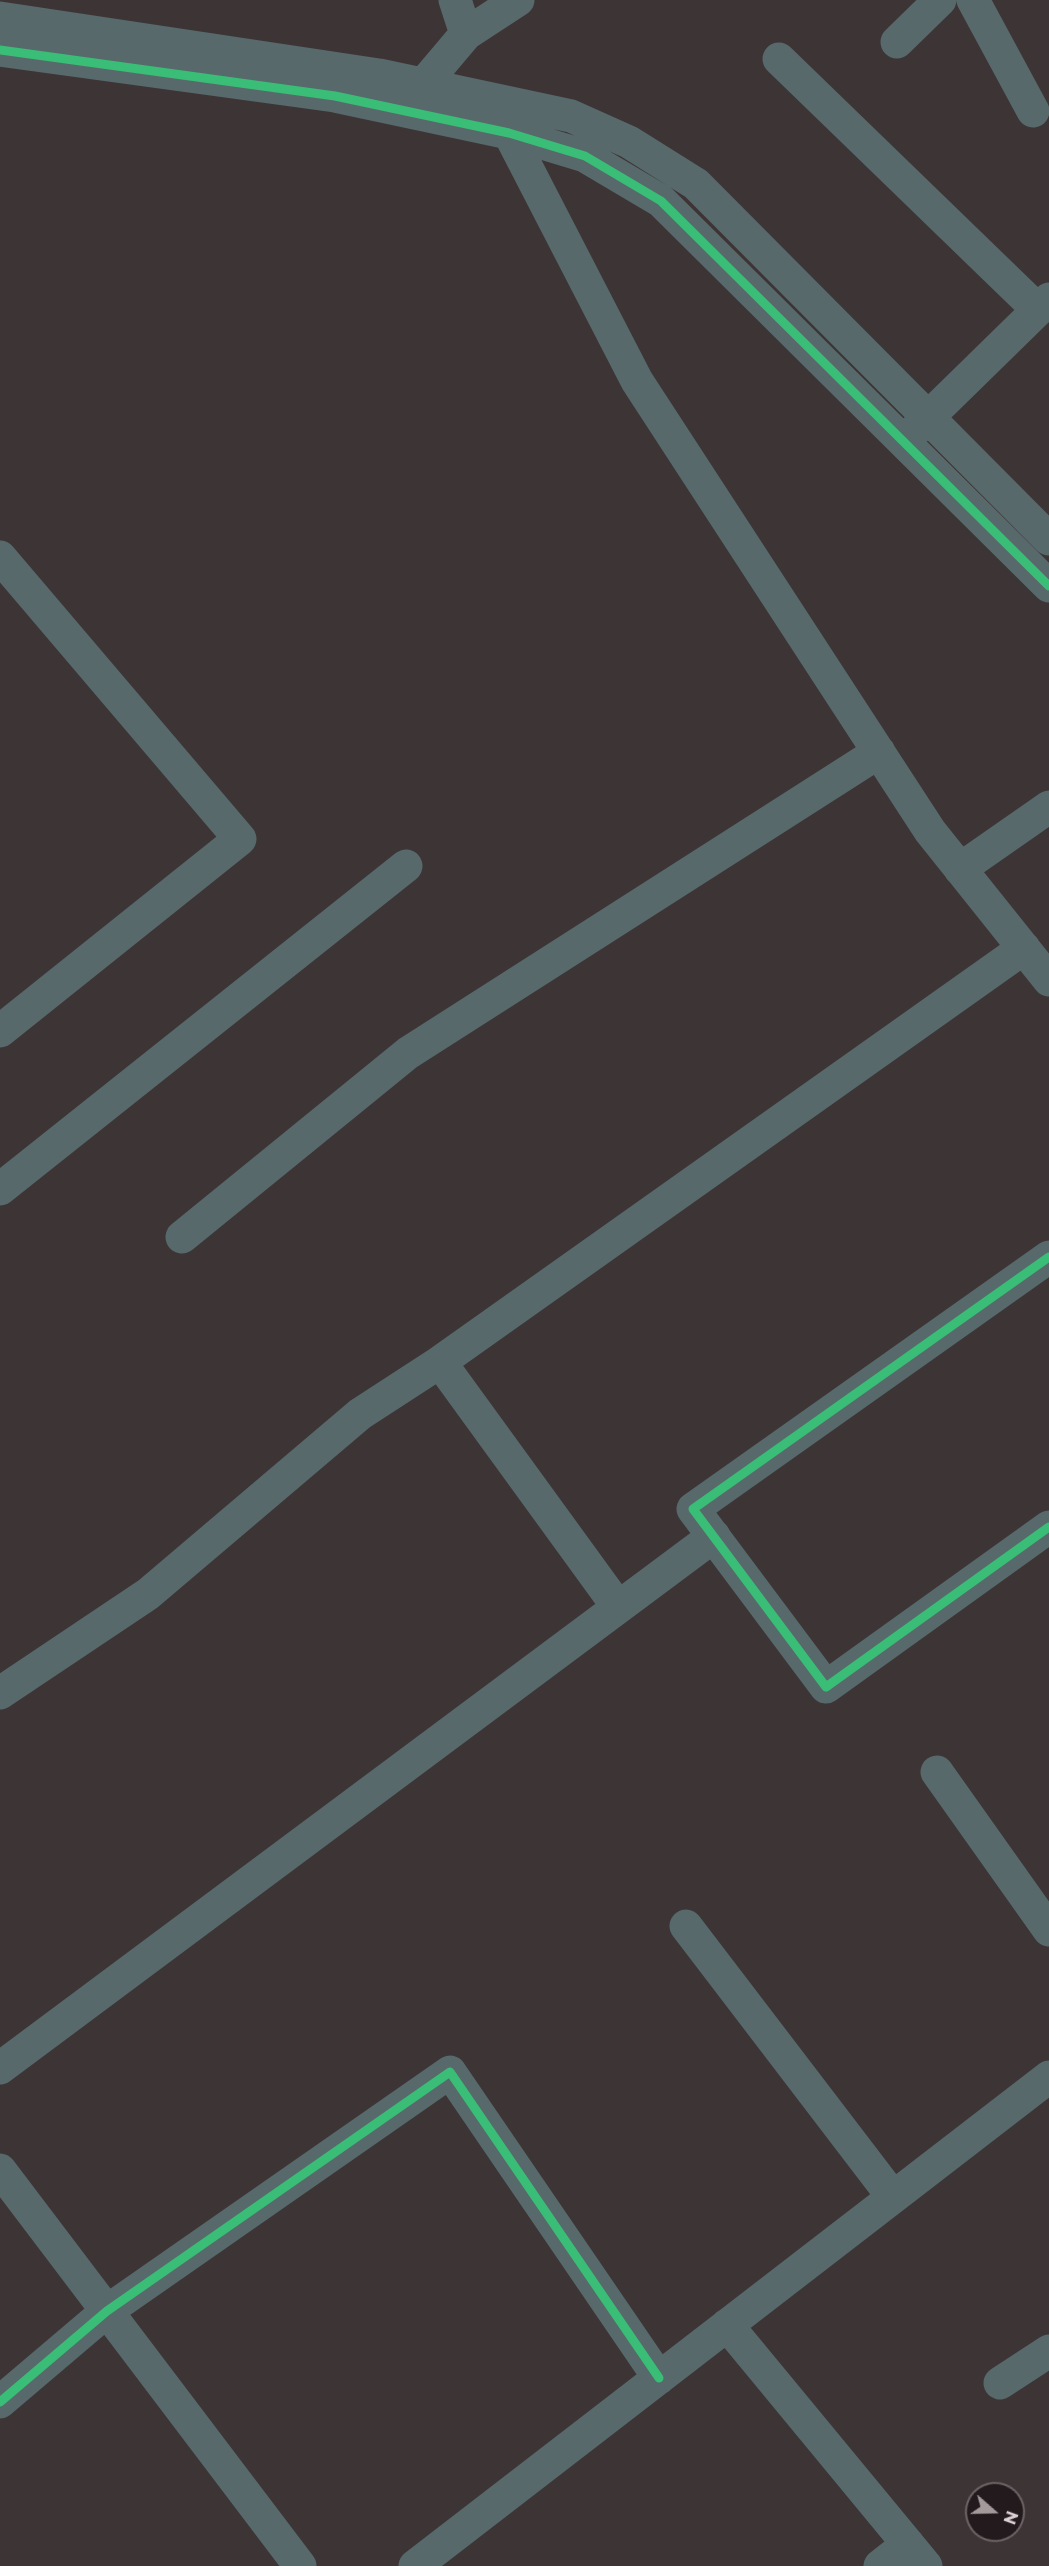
<!DOCTYPE html>
<style>
body{margin:0}
#map{position:relative;width:1049px;height:2566px;overflow:hidden;background:#3d3436;font-family:Montserrat,sans-serif}
canvas{display:block}
.north{position:absolute;left:965px;top:2482px;width:60px;height:60px;box-sizing:border-box;background:#221a1c;border:2px solid #6c6264;border-radius:50%;rotate:110deg;font-size:16px;font-weight:700;line-height:24px;text-align:center;color:#dbcfd1}
.north::after{content:'';display:block;margin:auto;width:21px;height:27px;background:#a4999b;clip-path:polygon(50% 0,100% 100%,50% 72%,0 100%)}
</style>
<div id="map">
<canvas width="1049" height="2566"></canvas>
<div class="north">N</div>
</div>
<script>
const g = document.querySelector('canvas').getContext('2d');
g.lineJoin = 'round';
function poly(rows) {
  const path = new Path2D();
  for (const r of rows) {
    path.moveTo(r[0], r[1]);
    for (let i = 2; i < r.length; i += 2) path.lineTo(r[i], r[i + 1]);
  }
  return path;
}
function trace(path, color, width, dash) {
  g.strokeStyle = color;
  g.lineWidth = width;
  g.lineCap = dash ? 'butt' : 'round';
  g.setLineDash(dash || []);
  g.stroke(path);
}
const minor = poly([
 [455,0,466,34],
 [973,0,1033,111],
 [0,18,379,75,571,116,629,142,696,184,1049,539],
 [897,42,940,0],
 [0,50,335,96,509,133,585,156,661,201,1049,586],
 [779,59,1038,310],
 [411,99,466,34,518,0],
 [509,133,637,381,930,831,1049,980],
 [911,434,1049,299],
 [0,557,240,839,0,1031],
 [960,869,1049,807],
 [0,1189,406,866],
 [182,1237,408,1053,879,752],
 [1049,1257,693,1509,826,1687,1049,1527],
 [440,1362,618,1607],
 [0,1693,148,1594,360,1414,440,1362,1024,948],
 [937,1772,1049,1930],
 [686,1926,893,2197],
 [0,2068,714,1536],
 [0,2170,300,2566],
 [727,2325,926,2566],
 [1000,2383,1049,2351],
 [0,2402,107,2311,450,2072,659,2378],
 [415,2566,1049,2077],
 [880,2566,908,2544]
]);
const cycleway = poly([
 [0,50,335,96,509,133,585,156,661,201,1049,586],
 [1049,1257,693,1509,826,1687,1049,1527],
 [0,2402,107,2311,450,2072,659,2378]
]);
trace(minor, '#57696a', 33);
trace(cycleway, '#3abd76', 9);
</script>
